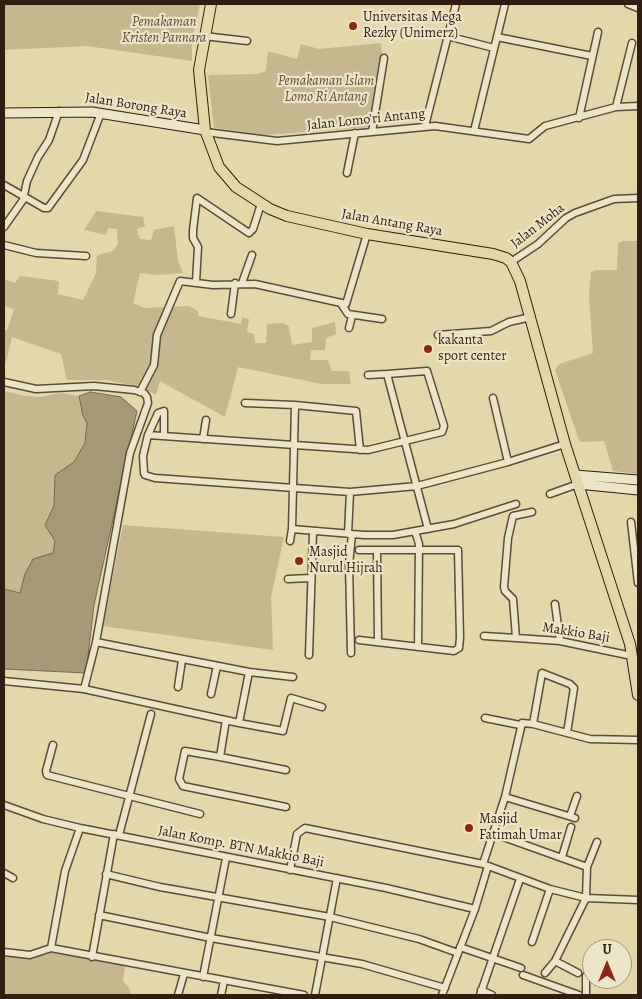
<!DOCTYPE html>
<style>
body{margin:0}
#map{position:relative;width:642px;height:999px;overflow:hidden;background:#e4d7a9;font-family:Alegreya,serif}
canvas{display:block}
.frame{position:absolute;inset:0;border:5px solid #321d12;pointer-events:none}
.north{position:absolute;left:582px;top:939px;width:50px;height:50px;box-sizing:border-box;background:#ede5c7;border:1px solid #a2957f;border-radius:50%;rotate:0deg;font-size:14px;font-weight:700;line-height:20px;text-align:center;color:#321d12}
.north::after{content:'';display:block;margin:auto;width:18px;height:22px;background:#8f2418;clip-path:polygon(50% 0,100% 100%,50% 72%,0 100%)}
</style>
<div id="map">
<canvas width="642" height="999"></canvas>
<div class="frame"></div>
<div class="north">U</div>
</div>
<script>
const g = document.querySelector('canvas').getContext('2d');
g.lineJoin = 'round';
function fill(path, color) {
  g.fillStyle = color;
  g.fill(path, 'evenodd');
}
function poly(rows) {
  const path = new Path2D();
  for (const r of rows) {
    path.moveTo(r[0], r[1]);
    for (let i = 2; i < r.length; i += 2) path.lineTo(r[i], r[i + 1]);
  }
  return path;
}
function trace(path, color, width, dash) {
  g.strokeStyle = color;
  g.lineWidth = width;
  g.lineCap = dash ? 'butt' : 'round';
  g.setLineDash(dash || []);
  g.stroke(path);
}
function label(font, color, halo, rows, align = 'center') {
  g.font = font + ' Alegreya,serif';
  g.lineWidth = 4.5;
  g.setLineDash([]);
  g.textBaseline = 'middle';
  g.strokeStyle = halo;
  g.fillStyle = color;
  for (const [text, x, y, turn = 0] of rows) {
    g.save();
    g.translate(x, y);
    g.rotate((+turn || 0) * Math.PI / 180);
    g.textAlign = isNaN(turn) ? turn : align;
    if (halo) g.strokeText(text, 0, 0);
    g.fillText(text, 0, 0);
    g.restore();
  }
}
const green = poly([
 [4,4,200,4,192,40,192,61,87,46,4,50],
 [381,43,382,55,377,69,383,75,372,127,265,135,214,128,208,75,257,74,266,71,268,51,297,59,301,44,319,49],
 [96,211,143,217,145,226,137,229,140,239,151,240,154,230,174,226,178,261,183,273,157,275,140,273,133,303,144,308,189,306,198,311,198,316,241,324,242,317,249,319,247,332,254,334,255,343,266,343,267,324,283,323,289,327,292,345,312,342,312,328,335,322,336,334,326,338,325,350,311,350,310,360,328,360,332,371,349,371,351,384,322,384,238,367,225,417,160,381,156,395,143,388,107,380,67,380,61,354,12,337,6,362,4,361,4,330,7,330,14,309,4,306,4,279,15,283,20,276,59,281,58,294,83,300,96,273,97,255,113,251,118,244,117,229,108,228,106,235,84,230],
 [624,241,638,241,638,474,613,471,604,441,581,442,579,440,555,370,559,364,593,353,589,297,591,272,596,270,617,270,618,243],
 [4,391,25,396,40,397,60,393,79,396,83,416,87,423,85,443,74,463,55,475,54,506,45,525,55,541,53,553,25,574,20,593,4,589],
 [123,525,284,537,271,597,273,650,103,626],
 [51,952,125,966,123,981,130,989,131,995,4,995,4,955,32,959]
]);
const water = poly([
 [90,392,121,397,137,411,94,605,86,673,4,669,4,589,20,593,25,574,33,559,53,553,55,541,45,525,54,506,55,475,74,462,85,443,87,423,83,416,79,396,90,392]
]);
const street = poly([
 [628,4,638,8],
 [204,36,247,41],
 [447,36,494,48],
 [497,37,592,56],
 [616,107,638,106],
 [579,118,598,32],
 [425,126,456,4],
 [474,131,505,4],
 [205,132,277,141,435,126,529,139,545,126,616,107,632,43],
 [372,132,384,58],
 [347,173,355,133],
 [4,185,44,208,48,208,83,160,101,113],
 [4,227,23,200,27,181,38,157,49,140,59,111],
 [4,245,36,253,86,256],
 [511,262,538,244,566,218,575,213,614,199,638,198],
 [196,282,198,247,193,238,193,230,197,198,249,233,253,229,261,204],
 [242,283,252,255],
 [342,305,348,314,382,319],
 [231,314,235,283],
 [349,328,352,316],
 [438,335,491,331,509,322,531,317],
 [387,374,427,371,444,426,442,432,368,450,148,435,143,456,144,473,145,475,155,478,350,492,417,486,508,462,565,444],
 [368,375,387,374,428,529],
 [4,382,36,389,94,386,134,390,144,393,147,397,148,403,130,453,96,642,84,689],
 [140,392,154,365,157,335,180,281,213,285,255,284,346,304,367,234],
 [493,398,508,462],
 [245,403,295,405,292,529,364,535,393,535,454,524,516,504],
 [295,405,356,411,360,450],
 [148,435,158,413,164,411,164,436],
 [203,439,206,420],
 [550,494,578,484],
 [631,522,638,583],
 [415,531,419,544,418,647],
 [348,534,350,492],
 [290,541,292,529],
 [359,550,458,550,460,638,459,648,454,651,359,640],
 [377,550,378,642],
 [288,579,311,578],
 [555,604,560,641],
 [484,636,516,638,513,599,505,591,504,587,508,538,513,516,532,512],
 [516,638,560,641,632,656],
 [96,642,249,672,293,677],
 [351,653,349,565,352,534],
 [309,655,313,532],
 [4,681,84,689,239,723,249,672],
 [178,687,182,660],
 [211,694,217,666],
 [485,718,520,725],
 [226,720,220,757,286,770],
 [239,723,283,731,291,698,322,707],
 [533,724,542,673,570,684,574,688,567,733],
 [53,745,46,771,47,775,200,814],
 [220,757,185,751,179,779,183,786,286,807],
 [505,797,575,818],
 [4,805,43,819,80,828,386,888,475,909],
 [570,816,577,796],
 [492,833,587,867,586,898,555,961,545,973],
 [119,835,151,714],
 [562,857,571,827],
 [483,864,505,797,522,723,533,724,590,739,638,740],
 [587,867,597,842],
 [290,870,297,834,305,828,483,864,550,889,586,898,638,900],
 [4,873,13,878],
 [106,874,160,887,330,917,419,939,458,953],
 [99,915,211,938,362,964,445,988],
 [532,942,550,889],
 [460,947,521,968],
 [51,948,65,871,80,828],
 [4,952,30,955,51,948,304,995],
 [92,957,114,834],
 [555,961,578,973],
 [523,975,579,995],
 [586,976,586,995],
 [203,977,226,858],
 [481,990,492,995],
 [178,995,184,974],
 [221,995,224,981],
 [315,995,337,878],
 [442,995,475,909,488,866],
 [480,995,520,879]
]);
const secondary = poly([
 [4,113,92,112,205,130],
 [575,475,638,480],
 [578,484,638,490]
]);
const primary = poly([
 [211,4,199,70,205,130,219,167,236,187,270,209,287,216,367,234,493,254,506,258,511,262,520,281,565,444,630,644,638,695]
]);
const markers = [
 [353,26,5,"#8f2418"],
 [428,349,5,"#8f2418"],
 [299,561,5,"#8f2418"],
 [469,828,5,"#8f2418"]
];
const poiNames = [
 ["Universitas Mega",363,18],
 ["Rezky (Unimerz)",363,34],
 ["kakanta",438,341],
 ["sport center",438,357],
 ["Masjid",309,553],
 ["Nurul Hijrah",309,569],
 ["Masjid",479,820],
 ["Fatimah Umar",479,836]
];
const parkNames = [
 ["Pemakaman",164,23],
 ["Kristen Pannara",164,39],
 ["Pemakaman Islam",326,82],
 ["Lomo Ri Antang",326,98]
];
const streetNames = [
 ["Jalan Borong Raya",136,106,9],
 ["Jalan Lomo'ri Antang",366,120,-6],
 ["Jalan Antang Raya",392,223,10],
 ["Jalan Moha",538,226,-38],
 ["Makkio Baji",576,633,9],
 ["Jalan Komp. BTN Makkio Baji",241,847,11]
];
fill(green, '#c6b78f');
fill(water, '#a79876');
trace(water, '#78674e', 1);
trace(street, '#5e4c38', 9);
trace(secondary, '#321d12', 11);
trace(primary, '#321d12', 12);
trace(street, '#ede5c7', 6);
trace(secondary, '#ede5c7', 9);
trace(primary, '#e4d7a9', 10);
for (const [x, y, r, color] of markers) {
  const dot = new Path2D();
  dot.arc(x, y, r, 0, 2 * Math.PI);
  g.fillStyle = color;
  g.fill(dot);
  trace(dot, '#ede5c7', 2);
}
label('14px', '#321d12', '#ede5c7', poiNames, 'left');
label('italic 14px', '#5e4b38', '#ede5c7', parkNames);
label('14px', '#321d12', '#ede5c7', streetNames);
</script>
